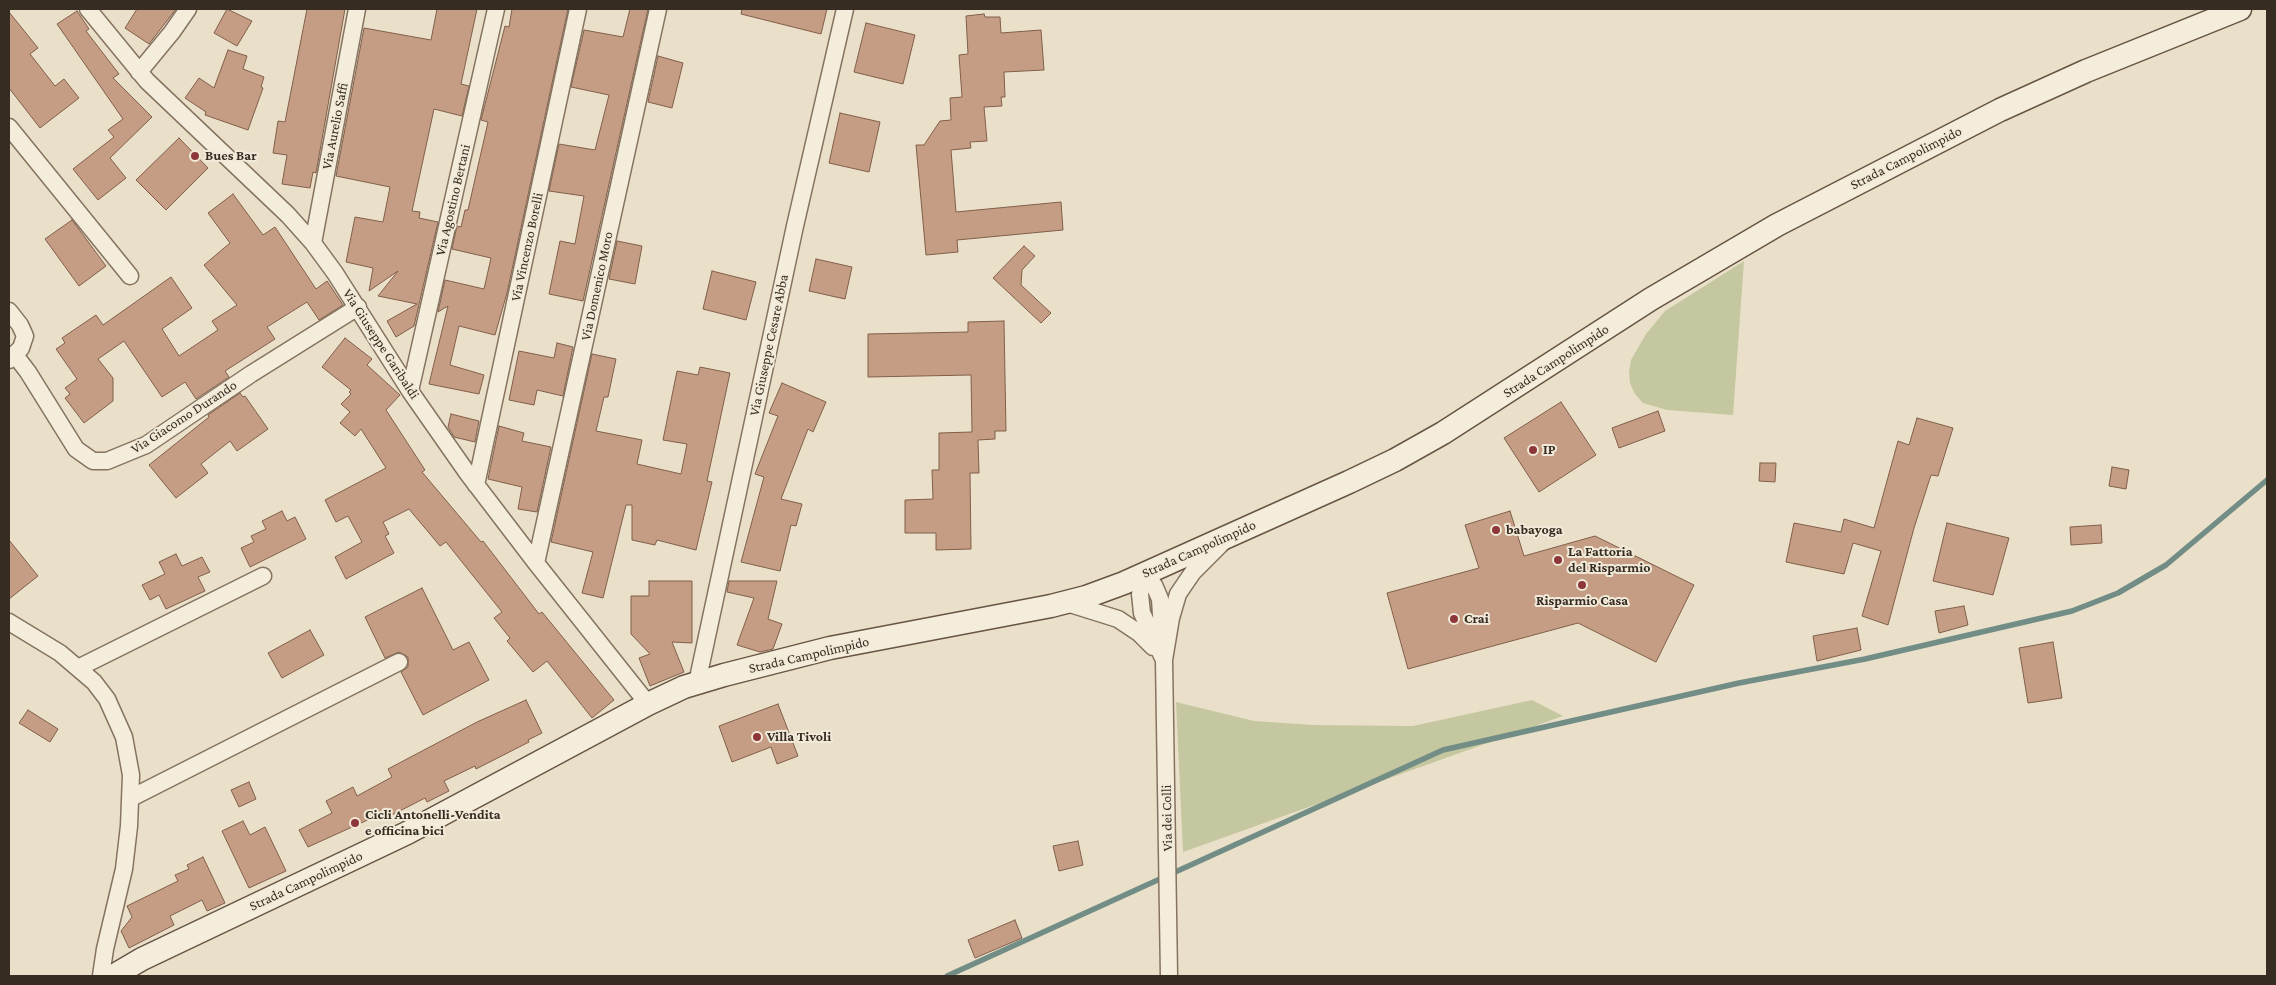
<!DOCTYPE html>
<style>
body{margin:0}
#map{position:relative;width:2276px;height:985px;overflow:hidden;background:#eae0ca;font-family:"Crimson Pro",serif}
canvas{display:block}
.frame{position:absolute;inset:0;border:10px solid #372c22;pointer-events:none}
</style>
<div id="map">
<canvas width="2276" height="985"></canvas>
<div class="frame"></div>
</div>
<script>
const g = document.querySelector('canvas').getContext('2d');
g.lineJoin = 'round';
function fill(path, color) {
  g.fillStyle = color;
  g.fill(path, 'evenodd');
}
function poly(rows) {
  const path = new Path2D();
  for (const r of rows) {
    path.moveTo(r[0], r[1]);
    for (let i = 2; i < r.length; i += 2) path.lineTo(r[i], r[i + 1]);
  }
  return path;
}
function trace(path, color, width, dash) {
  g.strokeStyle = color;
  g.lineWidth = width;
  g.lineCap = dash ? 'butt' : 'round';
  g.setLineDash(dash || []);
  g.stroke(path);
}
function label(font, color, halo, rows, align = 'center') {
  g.font = font + ' "Crimson Pro",serif';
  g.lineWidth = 4;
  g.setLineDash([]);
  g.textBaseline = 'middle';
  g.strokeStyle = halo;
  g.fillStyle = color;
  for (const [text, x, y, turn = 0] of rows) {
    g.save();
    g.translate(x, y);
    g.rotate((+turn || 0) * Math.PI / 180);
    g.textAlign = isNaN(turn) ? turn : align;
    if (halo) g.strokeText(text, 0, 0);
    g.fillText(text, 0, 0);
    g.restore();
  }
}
const green = poly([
 [1744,261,1733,415,1667,410,1643,403,1635,394,1630,383,1629,372,1631,360,1646,334,1665,311],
 [1532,700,1563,716,1183,852,1176,702,1254,721,1313,725,1413,726]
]);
const stream = poly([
 [947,976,1443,750,1739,683,1865,659,2072,611,2118,593,2166,565,2267,480]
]);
const building = poly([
 [137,9,176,9,149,44,125,28,137,9],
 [227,9,252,21,237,46,214,33,227,9],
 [307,9,345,9,316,173,313,172,310,188,282,184,287,155,273,153,278,121,285,122,307,9],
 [437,9,477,9,461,84,469,86,462,116,434,109,412,211,420,212,419,218,438,222,414,326,396,337,387,321,417,304,378,296,398,271,369,291,373,268,346,262,355,217,383,222,390,187,336,176,364,28,431,40,437,9],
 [512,9,568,9,507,293,495,335,459,326,450,365,484,375,479,394,429,384,448,306,438,312,445,280,484,289,491,258,452,249,457,226,461,227,465,210,468,210,488,122,481,120,505,26,509,27,512,9],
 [630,9,648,9,583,301,549,294,560,241,575,244,584,196,549,191,559,144,595,150,609,95,571,87,584,30,623,37,630,9],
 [742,9,827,9,821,34,741,14,742,9],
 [77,11,89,29,86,31,119,74,113,78,152,117,110,158,126,178,98,200,73,169,114,137,108,130,123,119,57,24,77,11],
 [9,12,38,48,30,54,55,86,64,79,79,98,40,128,9,88,9,12],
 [984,14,985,17,1000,17,1001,33,1041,30,1044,70,1004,72,1005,97,1001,97,1002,106,984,107,987,141,970,142,971,148,951,150,956,212,1061,202,1063,230,957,240,958,252,926,255,916,145,924,145,940,121,951,120,950,98,962,97,959,55,968,54,966,16,984,14],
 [866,23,915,35,903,84,854,72,866,23],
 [228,50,247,56,243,69,264,77,261,87,263,88,248,130,205,115,206,112,185,98,199,78,214,88,228,50],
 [658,56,683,63,672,108,648,102,658,56],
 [840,113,880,122,869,172,829,163,840,113],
 [179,138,208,168,166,210,136,180,179,138],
 [233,194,263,235,275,227,316,289,327,281,343,305,319,320,307,302,267,327,275,339,225,371,229,377,196,399,185,382,162,397,124,341,98,359,113,378,113,401,84,423,65,398,70,394,65,388,77,379,56,349,65,343,62,338,96,315,103,325,171,277,192,308,162,329,179,356,218,330,212,321,237,305,204,265,230,243,208,213,233,194],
 [72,220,106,266,79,286,45,239,72,220],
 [617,241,642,246,635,284,609,279,617,241],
 [1024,246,1035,256,1022,270,1021,285,1051,313,1041,323,993,278,1024,246],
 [816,259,852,267,845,299,809,291,816,259],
 [712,271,756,282,746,320,703,309,712,271],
 [1004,321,1006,431,995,431,995,439,978,440,979,473,970,473,971,549,936,550,936,533,905,533,905,500,933,499,932,470,939,470,939,433,972,432,971,375,868,377,868,334,968,332,968,322,1004,321],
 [345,338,372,359,367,365,400,395,386,410,425,470,422,472,481,542,483,541,539,614,542,612,614,700,592,718,547,661,533,672,507,641,510,638,494,618,502,612,446,542,440,546,409,509,383,522,389,534,385,536,394,553,346,579,335,557,362,542,348,516,336,522,325,500,386,468,361,429,355,436,340,423,350,412,341,404,351,394,349,392,351,390,322,367,345,338],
 [557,343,573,347,563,396,537,390,534,405,509,400,519,351,554,358,557,343],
 [592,354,616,359,608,397,604,397,596,431,642,440,637,464,681,474,687,444,663,440,677,371,698,375,700,367,730,373,707,481,712,482,696,550,657,540,655,545,632,540,632,505,626,505,603,598,582,593,593,552,551,542,592,354],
 [782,383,826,402,813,432,808,429,781,499,802,504,796,526,791,525,780,571,741,562,764,477,755,474,778,416,769,413,782,383],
 [240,393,243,397,245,396,268,429,237,451,230,441,201,464,208,473,176,498,149,465,209,417,208,415,240,393],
 [1561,402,1596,455,1539,492,1504,438,1561,402],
 [1658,411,1665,431,1619,448,1612,428,1658,411],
 [451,414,479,421,475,442,454,437,448,427,451,414],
 [1917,418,1953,428,1938,476,1931,475,1914,528,1888,625,1862,616,1881,551,1853,543,1844,574,1786,562,1794,523,1841,532,1844,519,1874,528,1898,441,1909,445,1917,418],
 [499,426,524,433,522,441,551,447,537,512,518,509,522,487,488,479,499,426],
 [1760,463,1776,463,1775,482,1759,481,1760,463],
 [2112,467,2129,470,2126,489,2109,486,2112,467],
 [282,511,287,521,295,517,306,539,250,567,241,548,254,542,251,536,266,529,262,521,282,511],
 [1510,511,1524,556,1595,536,1694,585,1656,662,1578,623,1408,669,1387,593,1479,568,1465,525,1510,511],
 [1947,523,2009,538,1993,595,1933,581,1947,523],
 [2101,525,2102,543,2071,545,2070,527,2101,525],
 [9,540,38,576,9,599,9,540],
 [176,554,182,566,202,557,210,572,198,577,205,591,166,609,159,595,150,600,142,585,165,574,159,562,176,554],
 [649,581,692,581,692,643,672,642,684,672,650,686,639,658,650,654,631,634,631,596,649,596,649,581],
 [729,581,777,581,768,619,782,624,773,649,760,652,737,645,754,598,727,592,729,581],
 [422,588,453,650,469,642,489,680,423,715,401,672,408,667,408,657,399,652,385,658,365,617,422,588],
 [1964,606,1968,625,1939,633,1935,611,1964,606],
 [1857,628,1861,650,1817,661,1813,636,1857,628],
 [310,630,324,655,282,678,268,653,310,630],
 [2053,642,2062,698,2028,703,2019,648,2053,642],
 [526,700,542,733,528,740,529,742,476,769,475,766,444,781,449,791,427,802,425,798,386,818,383,813,308,847,299,830,332,813,326,801,353,787,357,796,392,777,388,769,477,722,526,700],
 [778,704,798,756,777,764,771,747,732,762,719,726,778,704],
 [28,710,58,729,50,742,19,723,28,710],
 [249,782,256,799,239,807,231,790,249,782],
 [243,821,250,835,265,827,286,871,249,888,222,831,243,821],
 [1078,841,1083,865,1059,871,1053,846,1078,841],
 [203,857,225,903,207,911,202,900,170,916,174,925,129,948,121,931,132,917,127,906,178,881,175,875,189,869,187,865,203,857],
 [1015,920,1022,938,975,958,968,940,1015,920]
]);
const street = poly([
 [88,9,147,81,288,215,313,243,335,273,410,391,468,474,536,563,648,704],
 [139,72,172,32,188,9],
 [9,127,130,276],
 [313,243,357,9],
 [9,311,20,325,25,336,21,348,9,360],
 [15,355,28,372,76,449,93,461,107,461,146,445,251,374,358,307],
 [410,391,496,9],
 [476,485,578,9],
 [536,563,658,9],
 [1144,573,1154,585,1160,599,1164,660,1142,613,1140,594,1144,573],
 [1067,603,1118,619,1139,633,1153,647],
 [9,622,60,653,94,682,107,699,124,737,131,775,129,826,124,869,105,949,101,976],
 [78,668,263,576],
 [697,683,795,226,845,9],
 [131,798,399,662],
 [1169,976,1164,660,1171,618,1178,594,1193,572,1222,543]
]);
const secondary = poly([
 [113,976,142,959,407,833,648,704,684,687,724,675,830,648,1051,606,1086,597,1124,583,1349,482,1395,460,1443,433,1651,299,1777,225,2000,110,2086,71,2240,9]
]);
const markers = [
 [195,156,5,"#8d373a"],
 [1533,450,5,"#8d373a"],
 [1496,530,5,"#8d373a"],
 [1558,560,5,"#8d373a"],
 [1582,585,5,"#8d373a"],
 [1454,619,5,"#8d373a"],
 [757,737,5,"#8d373a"],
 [355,823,5,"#8d373a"]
];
const streetNames = [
 ["Via Aurelio Saffi",335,126,-79],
 ["Strada Campolimpido",1906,158,-27],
 ["Via Agostino Bertani",453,200,-77],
 ["Via Vincenzo Borelli",527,247,-78],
 ["Via Domenico Moro",597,286,-78],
 ["Via Giuseppe Garibaldi",381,344,57],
 ["Via Giuseppe Cesare Abba",769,345,-78],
 ["Strada Campolimpido",1556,361,-33],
 ["Via Giacomo Durando",184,417,-33],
 ["Strada Campolimpido",1199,549,-24],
 ["Strada Campolimpido",809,655,-13],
 ["Via dei Colli",1167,818,-91],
 ["Strada Campolimpido",306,881,-25]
];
const poiNames = [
 ["Bues Bar",205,156],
 ["IP",1543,450],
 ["babayoga",1506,530],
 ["La Fattoria",1568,552],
 ["del Risparmio",1568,568],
 ["Risparmio Casa",1582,601,"center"],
 ["Crai",1464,619],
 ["Villa Tivoli",767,737],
 ["Cicli Antonelli-Vendita",365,815],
 ["e officina bici",365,831]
];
fill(green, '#c4c79f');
trace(stream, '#718d85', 5.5);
fill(building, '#c49d84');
trace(building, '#815e49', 1);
trace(street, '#857360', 19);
trace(secondary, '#675443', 25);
trace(street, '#f5eddc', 16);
trace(secondary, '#f5eddc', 22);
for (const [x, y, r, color] of markers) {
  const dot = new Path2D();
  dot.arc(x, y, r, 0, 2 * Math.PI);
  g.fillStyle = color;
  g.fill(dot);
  trace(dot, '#f2ead9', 2);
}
label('14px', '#372c22', '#f2ead9', streetNames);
label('bold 14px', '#372c22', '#f2ead9', poiNames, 'left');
</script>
